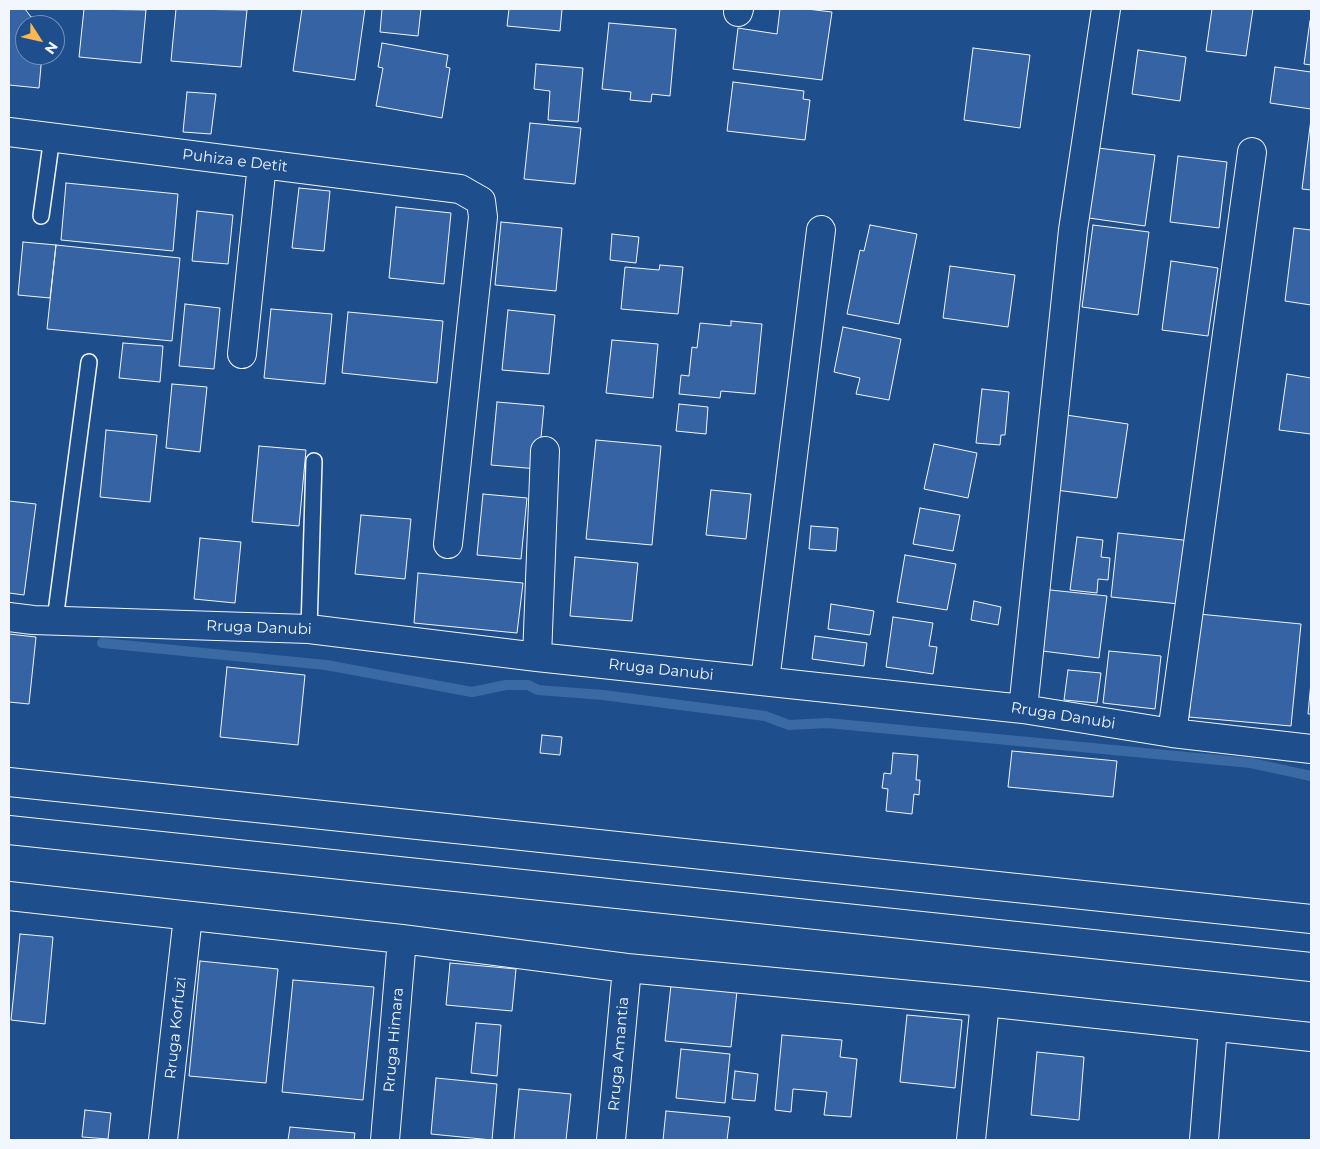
<!DOCTYPE html>
<style>
body{margin:0}
#map{position:relative;width:1320px;height:1149px;overflow:hidden;background:#1f4e8c;font-family:Montserrat,sans-serif}
canvas{display:block}
.frame{position:absolute;inset:0;border:10px solid #f2f6ff;pointer-events:none}
.north{position:absolute;left:15px;top:15px;width:50px;height:50px;box-sizing:border-box;background:#1f4e8c;border:1px solid #7391ba;border-radius:50%;rotate:125deg;font-size:14px;font-weight:700;line-height:20px;text-align:center;color:#f2f6ff}
.north::after{content:'';display:block;margin:auto;width:18px;height:22px;background:#ffb74d;clip-path:polygon(50% 0,100% 100%,50% 72%,0 100%)}
</style>
<div id="map">
<canvas width="1320" height="1149"></canvas>
<div class="frame"></div>
<div class="north">N</div>
</div>
<script>
const g = document.querySelector('canvas').getContext('2d');
g.lineJoin = 'round';
function poly(rows) {
  const path = new Path2D();
  for (const r of rows) {
    path.moveTo(r[0], r[1]);
    for (let i = 2; i < r.length; i += 2) path.lineTo(r[i], r[i + 1]);
  }
  return path;
}
function trace(path, color, width, dash) {
  g.strokeStyle = color;
  g.lineWidth = width;
  g.lineCap = dash ? 'butt' : 'round';
  g.setLineDash(dash || []);
  g.stroke(path);
}
function fill(path, color) {
  g.fillStyle = color;
  g.fill(path, 'evenodd');
}
function label(font, color, halo, rows, align = 'center') {
  g.font = font + ' Montserrat,sans-serif';
  g.lineWidth = 4;
  g.setLineDash([]);
  g.textBaseline = 'middle';
  g.strokeStyle = halo;
  g.fillStyle = color;
  for (const [text, x, y, turn = 0] of rows) {
    g.save();
    g.translate(x, y);
    g.rotate((+turn || 0) * Math.PI / 180);
    g.textAlign = isNaN(turn) ? turn : align;
    if (halo) g.strokeText(text, 0, 0);
    g.fillText(text, 0, 0);
    g.restore();
  }
}
const stream = poly([
 [102,643,326,665,472,692,506,685,528,685,538,690,603,695,765,716,789,725,827,723,1251,763,1311,776]
]);
const building = poly([
 [9,9,25,9,31,17,46,18,45,25,25,25,25,55,42,55,39,88,9,85,9,9],
 [84,9,146,10,141,63,79,57,84,9],
 [176,9,247,10,241,67,171,61,176,9],
 [302,9,365,9,355,80,293,71,302,9],
 [382,9,421,9,418,36,380,32,382,9],
 [509,9,562,9,560,31,507,26,509,9],
 [780,9,807,9,832,12,822,80,733,69,738,28,777,34,780,9],
 [1212,9,1253,9,1246,56,1206,51,1212,9],
 [1310,21,1311,21,1311,65,1304,64,1310,21],
 [609,23,676,29,670,96,652,94,651,102,630,100,631,92,602,89,609,23],
 [382,43,448,55,446,67,450,68,442,118,376,106,383,68,378,67,382,43],
 [973,48,1030,55,1020,128,964,120,973,48],
 [1138,50,1186,57,1180,101,1132,94,1138,50],
 [536,64,583,68,578,122,548,120,550,91,534,89,536,64],
 [1275,67,1311,72,1311,109,1270,103,1275,67],
 [733,82,804,91,803,99,810,100,805,140,727,131,733,82],
 [187,92,216,94,211,134,183,132,187,92],
 [1311,119,1311,190,1302,189,1311,119],
 [530,123,581,128,575,184,524,179,530,123],
 [1098,148,1155,155,1145,226,1089,218,1098,148],
 [1178,156,1227,162,1219,228,1170,222,1178,156],
 [66,183,178,194,173,251,61,240,66,183],
 [299,188,330,191,324,251,292,248,299,188],
 [396,207,451,213,444,284,389,278,396,207],
 [197,211,233,215,228,264,192,261,197,211],
 [501,222,562,228,556,291,495,285,501,222],
 [870,225,917,234,899,324,847,314,860,250,864,251,870,225],
 [1093,225,1149,232,1138,315,1082,307,1093,225],
 [1294,228,1311,230,1311,305,1285,301,1294,228],
 [612,234,639,237,636,263,610,260,612,234],
 [23,242,56,245,50,298,18,295,23,242],
 [56,245,180,258,172,341,47,329,56,245],
 [1171,261,1218,268,1208,336,1162,330,1171,261],
 [660,265,683,267,678,314,621,309,625,267,659,270,660,265],
 [950,266,1015,275,1008,327,943,318,950,266],
 [185,304,220,308,214,369,179,366,185,304],
 [271,309,332,314,325,384,264,378,271,309],
 [508,310,555,315,549,374,502,370,508,310],
 [348,312,443,321,437,383,342,373,348,312],
 [731,321,762,324,755,394,721,391,720,398,679,394,681,375,689,376,692,347,697,348,700,323,731,326,731,321],
 [843,327,901,339,889,400,856,394,860,378,834,372,843,327],
 [612,340,658,344,653,398,606,393,612,340],
 [123,343,163,346,160,382,119,378,123,343],
 [1287,374,1311,378,1311,434,1279,430,1287,374],
 [172,384,207,387,200,452,166,448,172,384],
 [982,389,1009,392,1005,435,1001,435,1000,445,976,443,982,389],
 [497,402,544,406,538,469,491,465,497,402],
 [679,404,708,407,706,434,676,431,679,404],
 [1066,415,1128,424,1117,498,1056,490,1066,415],
 [106,430,157,435,150,502,100,497,106,430],
 [596,440,661,446,652,545,586,539,596,440],
 [934,444,977,453,968,498,924,489,934,444],
 [259,446,306,450,299,526,252,522,259,446],
 [711,490,751,494,746,539,706,535,711,490],
 [483,494,527,498,521,559,477,555,483,494],
 [9,501,36,504,24,595,9,593,9,501],
 [920,508,960,515,953,551,913,544,920,508],
 [361,515,411,519,405,579,355,574,361,515],
 [811,526,838,528,836,551,809,549,811,526],
 [1118,533,1192,541,1179,604,1111,597,1118,533],
 [1077,537,1103,540,1101,557,1110,558,1108,580,1098,579,1097,593,1070,590,1077,537],
 [200,538,241,542,235,603,194,599,200,538],
 [905,555,956,564,947,610,897,602,905,555],
 [575,557,638,563,632,621,570,616,575,557],
 [418,573,523,583,517,633,414,623,418,573],
 [1041,589,1107,596,1099,658,1034,650,1041,589],
 [974,601,1001,607,998,625,971,620,974,601],
 [831,604,874,611,870,635,828,629,831,604],
 [1199,614,1301,624,1291,726,1189,717,1199,614],
 [893,617,933,623,929,646,937,647,933,674,886,667,893,617],
 [9,634,36,637,29,704,9,702,9,634],
 [815,636,867,643,864,666,812,659,815,636],
 [1109,651,1161,656,1155,709,1103,703,1109,651],
 [227,667,305,675,298,745,220,737,227,667],
 [1068,670,1101,673,1097,703,1064,700,1068,670],
 [1311,682,1311,714,1308,714,1311,682],
 [542,735,562,737,560,755,540,753,542,735],
 [1012,751,1117,761,1113,797,1008,787,1012,751],
 [893,753,918,755,916,780,920,780,919,795,914,794,912,814,886,811,888,789,882,788,884,773,891,774,893,753],
 [20,934,53,937,45,1024,11,1020,20,934],
 [200,961,278,969,266,1083,189,1076,200,961],
 [450,963,516,969,512,1011,446,1005,450,963],
 [293,980,374,987,363,1100,282,1092,293,980],
 [671,985,737,991,731,1047,665,1041,671,985],
 [907,1015,962,1020,955,1088,900,1082,907,1015],
 [476,1023,501,1025,497,1076,471,1073,476,1023],
 [782,1035,842,1040,840,1057,857,1059,851,1117,824,1115,827,1092,793,1089,791,1112,775,1110,782,1035],
 [681,1049,730,1054,725,1103,676,1098,681,1049],
 [1037,1052,1084,1057,1079,1120,1031,1115,1037,1052],
 [735,1071,758,1074,755,1101,732,1099,735,1071],
 [436,1078,497,1084,492,1140,431,1134,436,1078],
 [519,1089,571,1094,566,1140,514,1140,519,1089],
 [85,1110,111,1113,108,1139,82,1137,85,1110],
 [666,1111,730,1117,727,1140,663,1140,666,1111],
 [290,1127,355,1133,354,1140,288,1140,290,1127]
]);
const lane = poly([
 [41,216,52,137],
 [55,620,89,362],
 [309,629,314,461]
]);
const street = poly([
 [738,12,739,9],
 [9,132,460,189,481,201,483,217,448,544],
 [242,354,262,164],
 [9,617,33,620,309,629,537,657,1023,709,1172,733,1311,749],
 [537,657,545,451],
 [765,681,821,230],
 [1023,709,1073,230,1106,9],
 [1172,733,1252,152],
 [9,896,402,939,627,968,985,1002,1311,1037],
 [163,1140,188,916],
 [385,1140,402,939],
 [611,1140,627,968],
 [971,1140,985,1002],
 [1204,1140,1213,1027]
]);
const primary = poly([
 [9,782,1311,919],
 [9,830,1311,967]
]);
const streetNames = [
 ["Puhiza e Detit",235,161,7],
 ["Rruga Danubi",259,628,2],
 ["Rruga Danubi",661,670,6],
 ["Rruga Danubi",1063,716,9],
 ["Rruga Korfuzi",176,1028,-84],
 ["Rruga Himara",394,1040,-85],
 ["Rruga Amantia",619,1054,-85]
];
trace(stream, '#3b69a3', 10);
fill(building, '#3563a3');
trace(building, '#f2f6ff', 1);
trace(lane, '#f2f6ff', 18);
trace(street, '#f2f6ff', 30);
trace(primary, '#f2f6ff', 30);
trace(lane, '#1f4e8c', 15);
trace(street, '#1f4e8c', 28);
trace(primary, '#1f4e8c', 28);
label('15px', '#f2f6ff', '#1f4e8c', streetNames);
</script>
